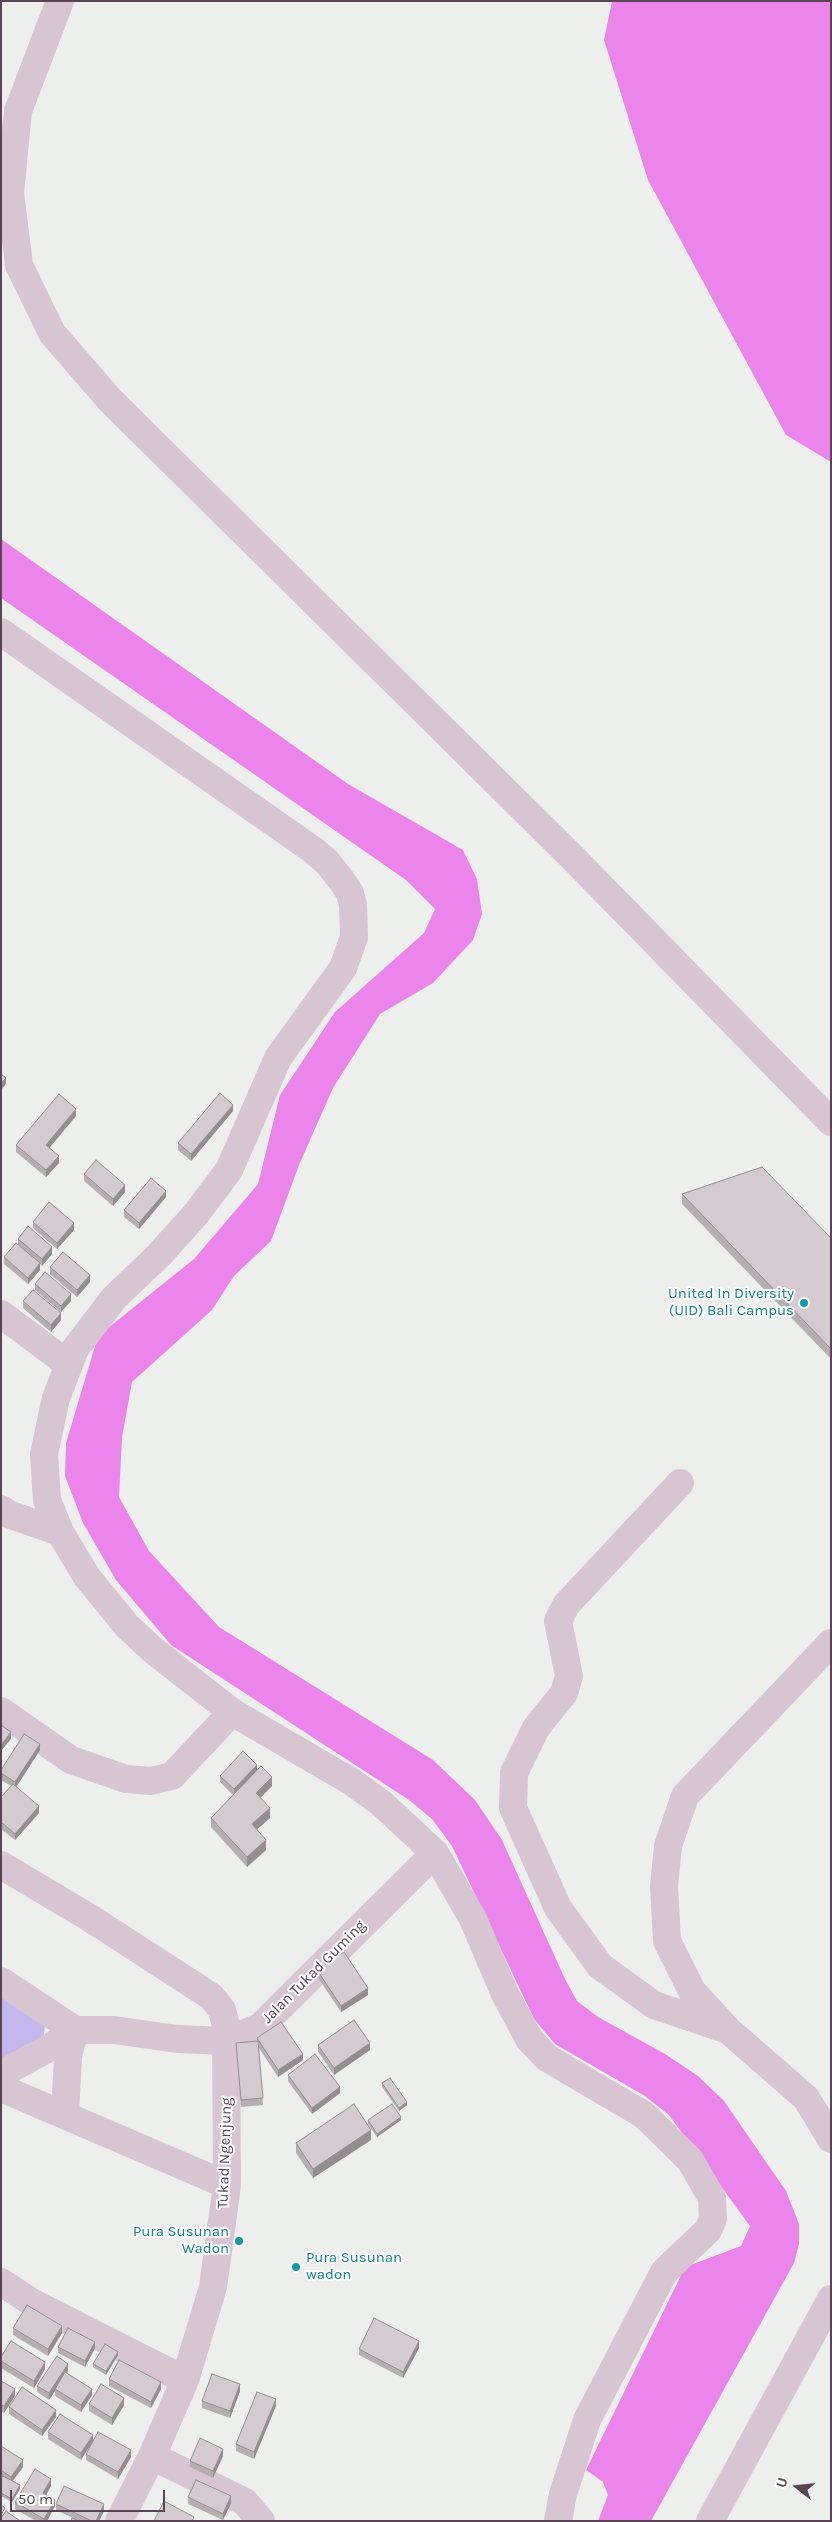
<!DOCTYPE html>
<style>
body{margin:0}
#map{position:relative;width:832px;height:2522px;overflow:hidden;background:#ecefeb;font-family:Karla,sans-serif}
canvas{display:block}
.frame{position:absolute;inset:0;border:2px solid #594453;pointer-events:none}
.north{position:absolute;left:772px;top:2462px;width:50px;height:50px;-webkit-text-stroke:4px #fff;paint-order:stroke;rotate:286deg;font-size:14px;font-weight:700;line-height:20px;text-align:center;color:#594453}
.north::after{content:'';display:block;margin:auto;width:18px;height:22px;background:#594453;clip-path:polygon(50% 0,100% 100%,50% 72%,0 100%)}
.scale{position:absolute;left:10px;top:2490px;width:155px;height:22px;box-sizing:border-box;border:2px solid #594453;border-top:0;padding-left:6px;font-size:15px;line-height:18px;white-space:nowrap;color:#594453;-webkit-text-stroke:4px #fff;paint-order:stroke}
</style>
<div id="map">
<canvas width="832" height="2522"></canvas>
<div class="frame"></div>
<div class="north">U</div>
<div class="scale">50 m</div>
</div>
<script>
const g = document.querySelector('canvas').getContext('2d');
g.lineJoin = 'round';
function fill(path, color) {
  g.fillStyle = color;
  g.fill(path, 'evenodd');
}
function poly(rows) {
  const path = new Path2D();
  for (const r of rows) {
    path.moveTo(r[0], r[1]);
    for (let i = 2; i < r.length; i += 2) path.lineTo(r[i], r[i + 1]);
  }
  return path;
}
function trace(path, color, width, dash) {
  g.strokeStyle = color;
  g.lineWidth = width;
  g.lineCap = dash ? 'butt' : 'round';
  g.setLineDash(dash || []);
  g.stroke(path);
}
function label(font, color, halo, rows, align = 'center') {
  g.font = font + ' Karla,sans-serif';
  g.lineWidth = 4;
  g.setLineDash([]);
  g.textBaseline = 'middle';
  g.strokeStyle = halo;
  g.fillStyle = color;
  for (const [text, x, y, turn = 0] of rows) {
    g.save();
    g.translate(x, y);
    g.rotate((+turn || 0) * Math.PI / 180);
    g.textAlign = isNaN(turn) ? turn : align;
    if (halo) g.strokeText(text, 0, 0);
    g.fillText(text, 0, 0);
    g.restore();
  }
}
const green = poly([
 [1,1992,45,2023,44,2035,1,2065]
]);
const water = poly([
 [612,1,831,1,831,462,786,435,648,180,604,40],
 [1,539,348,784,463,850,477,879,482,914,473,940,433,983,380,1014,333,1088,299,1165,271,1241,234,1276,212,1310,132,1382,122,1437,119,1497,149,1551,219,1627,433,1760,475,1800,502,1840,565,1979,577,2001,598,2017,665,2054,698,2076,724,2101,786,2191,799,2224,799,2244,794,2263,651,2521,598,2521,608,2495,603,2482,586,2470,685,2267,741,2246,750,2226,669,2115,645,2096,555,2044,534,2019,452,1846,432,1819,409,1800,171,1645,116,1580,83,1523,65,1476,66,1443,98,1336,194,1259,258,1184,280,1095,335,1012,424,933,435,909,406,880,1,598]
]);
const minor = poly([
 [60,1,18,111,10,193,19,265,52,333,110,400,573,858,831,1122],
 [1,632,313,850,327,862,342,881,350,893,353,905,354,937,343,968,278,1058,229,1170,196,1214,159,1255,114,1298,75,1349,56,1398,44,1454,47,1500,60,1532,87,1577,127,1626,154,1651,232,1712,352,1782,381,1803,435,1853,473,1919,505,1994,529,2039,547,2058,644,2115,690,2160,712,2198,713,2219,708,2230,664,2272,587,2420,563,2494,558,2521],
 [1,1314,68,1364],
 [680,1483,566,1605,558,1621,569,1676,564,1693,536,1728,514,1773,513,1808,558,1908,600,1966,654,2005,728,2030],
 [1,1509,8,1514,60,1532],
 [831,1643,685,1796,668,1846,664,1886,667,1941,692,1991,728,2030,806,2098,831,2139],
 [1,1711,71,1760,126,1779,151,1781,172,1776,232,1712],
 [1,1865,90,1918,212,1997,222,2010,226,2026,227,2185,213,2287,185,2380,152,2456,119,2521],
 [1,1981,75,2030,68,2056,65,2114],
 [1,2074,51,2047,75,2030,114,2030,177,2039,226,2041,260,2027,435,1853],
 [1,2088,227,2185],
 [1,2282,33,2303,185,2380],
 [152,2456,245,2502,261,2521],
 [710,2521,831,2299]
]);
const wall = poly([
 [233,1111,191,1161,178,1150,178,1143],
 [76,1116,49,1148,59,1163,46,1177,16,1152,16,1145],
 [84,1174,125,1192,113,1206,84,1181],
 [682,1194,831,1238,831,1359,682,1204],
 [166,1197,139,1229,124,1217,124,1210],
 [33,1222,74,1230,57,1249,33,1228],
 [18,1239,52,1254,42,1266,40,1264,40,1270,28,1284,4,1264,4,1257,18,1245],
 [50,1267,90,1282,77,1297,50,1274],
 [35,1284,71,1301,61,1312,35,1290],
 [23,1301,61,1320,51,1332,23,1308],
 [40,1750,16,1787,39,1813,15,1840,1,1829,1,1797,11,1786,1,1780,1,1770],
 [257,1770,272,1786,260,1798,270,1818,257,1829,266,1850,247,1867,211,1827,211,1818,233,1795,220,1782,220,1776],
 [317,1970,368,1995,341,2012,317,1976],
 [257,2038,303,2060,278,2077,259,2048,263,2105,241,2107,236,2043,257,2041],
 [318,2045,370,2050,334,2075,318,2052],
 [288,2075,340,2093,312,2114,288,2081],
 [382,2083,407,2105,399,2111,382,2087],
 [368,2120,401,2120,377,2137,368,2124],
 [371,2140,313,2178,296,2153,296,2143],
 [13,2328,62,2333,48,2356,13,2335],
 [58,2347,95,2348,85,2367,58,2353],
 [419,2348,403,2378,359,2355,359,2349],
 [118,2355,106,2375,93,2367,93,2364],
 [1,2357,45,2369,34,2388,1,2368],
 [68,2371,67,2373,92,2395,81,2412,55,2396,55,2391,49,2400,37,2392,37,2386],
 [109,2379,161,2389,151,2408,109,2386],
 [1,2381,15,2396,4,2413,1,2411],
 [240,2391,230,2418,202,2408,202,2401],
 [89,2404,124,2405,112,2425,89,2411],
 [276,2406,254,2459,236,2451,236,2444],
 [9,2407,56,2417,42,2436,9,2414],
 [48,2432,93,2435,81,2460,48,2439],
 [1,2446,23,2467,13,2481,20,2489,12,2502,1,2496],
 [86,2454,131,2457,118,2479,86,2460],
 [223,2456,213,2478,190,2467,190,2461],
 [51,2486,46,2495,55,2506,47,2521,36,2521,15,2509,15,2502],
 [188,2497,231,2503,223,2520,188,2504],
 [56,2504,104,2511,99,2521,71,2521,73,2518,56,2510]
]);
const shadedWall = poly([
 [6,1078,6,1084,1,1090,1,1083],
 [233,1105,233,1111,191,1161,191,1154],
 [76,1109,76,1116,46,1152,46,1145],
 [59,1156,59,1163,46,1177,46,1170],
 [125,1185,125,1192,113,1206,113,1199],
 [166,1191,166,1197,139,1229,139,1223],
 [74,1223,74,1230,57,1249,57,1243],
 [52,1247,52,1254,42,1266,42,1259],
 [40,1263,40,1270,28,1284,28,1278],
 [90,1275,90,1282,77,1297,77,1290],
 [71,1294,71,1301,61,1312,61,1306],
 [61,1313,61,1320,51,1332,51,1325],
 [11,1732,11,1739,1,1751,1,1745],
 [40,1744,40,1750,15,1789,15,1782],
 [257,1765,257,1772,234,1796,234,1789],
 [272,1777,272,1786,256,1802,256,1793],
 [39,1806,39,1813,15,1840,15,1834],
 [270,1808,270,1818,252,1834,252,1824],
 [266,1840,266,1850,247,1867,247,1857],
 [368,1988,368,1995,341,2012,341,2006],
 [370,2043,370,2050,334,2075,334,2068],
 [303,2054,303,2060,278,2077,278,2070],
 [340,2087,340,2093,312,2114,312,2108],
 [407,2102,407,2105,399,2111,399,2108],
 [401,2117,401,2120,377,2137,377,2134],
 [371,2130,371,2140,313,2178,313,2169],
 [62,2326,62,2333,48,2356,48,2349],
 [419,2341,419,2348,403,2378,403,2372],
 [95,2342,95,2348,85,2367,85,2361],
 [118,2352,118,2355,106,2375,106,2371],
 [45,2362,45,2369,34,2388,34,2381],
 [68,2364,68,2371,56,2390,55,2389,55,2391,49,2400,49,2393],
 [161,2382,161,2389,151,2408,151,2402],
 [240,2384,240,2391,230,2418,230,2411],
 [15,2389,15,2396,4,2413,4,2406],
 [92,2389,92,2395,81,2412,81,2405],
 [124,2398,124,2405,112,2425,112,2418],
 [276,2399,276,2406,254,2459,254,2452],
 [56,2410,56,2417,42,2436,42,2430],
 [93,2435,93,2441,81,2460,81,2453],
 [223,2449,223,2456,213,2478,213,2471],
 [131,2450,131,2457,118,2479,118,2472],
 [23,2460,23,2467,11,2483,11,2477],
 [51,2479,51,2486,43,2500,43,2493],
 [20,2485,20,2489,12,2502,12,2499],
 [231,2496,231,2503,223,2520,223,2514],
 [55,2500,55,2506,47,2521,44,2521,44,2519],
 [104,2504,104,2511,99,2521,96,2521]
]);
const building = poly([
 [1,1074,6,1078,1,1083,1,1074],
 [220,1093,233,1105,191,1154,178,1143,220,1093],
 [59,1094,76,1109,46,1145,59,1156,46,1170,16,1145,59,1094],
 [96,1160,125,1185,113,1199,84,1174,96,1160],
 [762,1167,831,1238,831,1349,682,1194,762,1167],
 [151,1178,166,1191,139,1223,124,1210,151,1178],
 [49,1202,74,1223,57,1243,33,1222,49,1202],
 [28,1226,52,1247,42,1259,18,1239,28,1226],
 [16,1243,40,1263,28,1278,4,1257,16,1243],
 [63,1252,90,1275,77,1290,50,1267,63,1252],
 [45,1272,71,1294,61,1306,35,1284,45,1272],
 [33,1290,61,1313,51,1325,23,1301,33,1290],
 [1,1725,11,1732,1,1745,1,1725],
 [24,1734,40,1744,15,1782,1,1773,1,1770,24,1734],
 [243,1751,257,1765,234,1789,220,1776,243,1751],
 [261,1766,272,1777,256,1793,270,1808,252,1824,266,1840,247,1857,211,1818,261,1766],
 [13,1784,39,1806,15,1834,1,1822,1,1797,13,1784],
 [344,1952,368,1988,341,2006,317,1970,344,1952],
 [354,2020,370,2043,334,2068,318,2045,354,2020],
 [281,2022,303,2054,278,2070,257,2038,281,2022],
 [258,2041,263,2098,241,2100,236,2043,258,2041],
 [315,2054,340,2087,312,2108,288,2075,315,2054],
 [390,2078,407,2102,399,2108,382,2083,390,2078],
 [354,2104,371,2130,313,2169,296,2143,354,2104],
 [392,2104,401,2117,377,2134,368,2120,392,2104],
 [27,2305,62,2326,48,2349,13,2328,27,2305],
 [374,2318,419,2341,403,2372,359,2349,374,2318],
 [68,2328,95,2342,85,2361,58,2347,68,2328],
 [11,2341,45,2362,34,2381,1,2361,1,2357,11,2341],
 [105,2344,118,2352,106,2371,93,2364,105,2344],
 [57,2356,68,2364,49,2393,37,2386,57,2356],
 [119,2360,161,2382,151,2402,109,2379,119,2360],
 [65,2372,92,2389,81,2405,55,2389,65,2372],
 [212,2374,240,2384,230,2411,202,2401,212,2374],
 [1,2381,15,2389,4,2406,1,2405,1,2381],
 [101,2384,124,2398,112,2418,89,2404,101,2384],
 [22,2387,56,2410,42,2430,9,2407,22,2387],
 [257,2392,276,2399,254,2452,236,2444,257,2392],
 [60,2414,93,2435,81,2453,48,2432,60,2414],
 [98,2432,131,2450,118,2472,86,2454,98,2432],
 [200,2438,223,2449,213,2471,190,2461,200,2438],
 [1,2446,23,2460,11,2477,1,2470,1,2446],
 [35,2469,51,2479,43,2493,55,2500,44,2519,15,2502,35,2469],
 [3,2476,20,2485,12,2499,1,2493,1,2478,3,2476],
 [196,2480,231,2496,223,2514,188,2497,196,2480],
 [64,2486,104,2504,96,2521,92,2521,56,2504,64,2486],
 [164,2501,194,2517,192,2521,154,2521,164,2501],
 [1,2505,5,2508,1,2515,1,2505],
 [6,2511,20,2521,1,2521,1,2518,6,2511],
 [72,2518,79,2521,71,2521,72,2518]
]);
const markers = [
 [804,1303,5,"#0f9aa8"],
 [239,2241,5,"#0f9aa8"],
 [296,2267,5,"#0f9aa8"]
];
const cultureNames = [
 ["United In Diversity",794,1294],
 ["(UID) Bali Campus",794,1311],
 ["Pura Susunan",229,2232],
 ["Wadon",229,2249],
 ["Pura Susunan",306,2258,"left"],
 ["wadon",306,2275,"left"]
];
const streetNames = [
 ["Jalan Tukad Guming",314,1972,-45],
 ["Tukad Ngenjung",225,2153,-88]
];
fill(green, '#c2b8ee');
fill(water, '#eb85eb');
trace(minor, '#d7c5d2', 28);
fill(wall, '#b5afb2');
fill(shadedWall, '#948e91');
fill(building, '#d3cbcf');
trace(building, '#948e91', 1);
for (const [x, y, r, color] of markers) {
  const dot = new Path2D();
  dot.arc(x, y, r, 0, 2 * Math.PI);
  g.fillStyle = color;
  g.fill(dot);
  trace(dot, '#fff', 2);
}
label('15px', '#0d838f', '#fff', cultureNames, 'right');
label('15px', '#594453', '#fff', streetNames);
</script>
